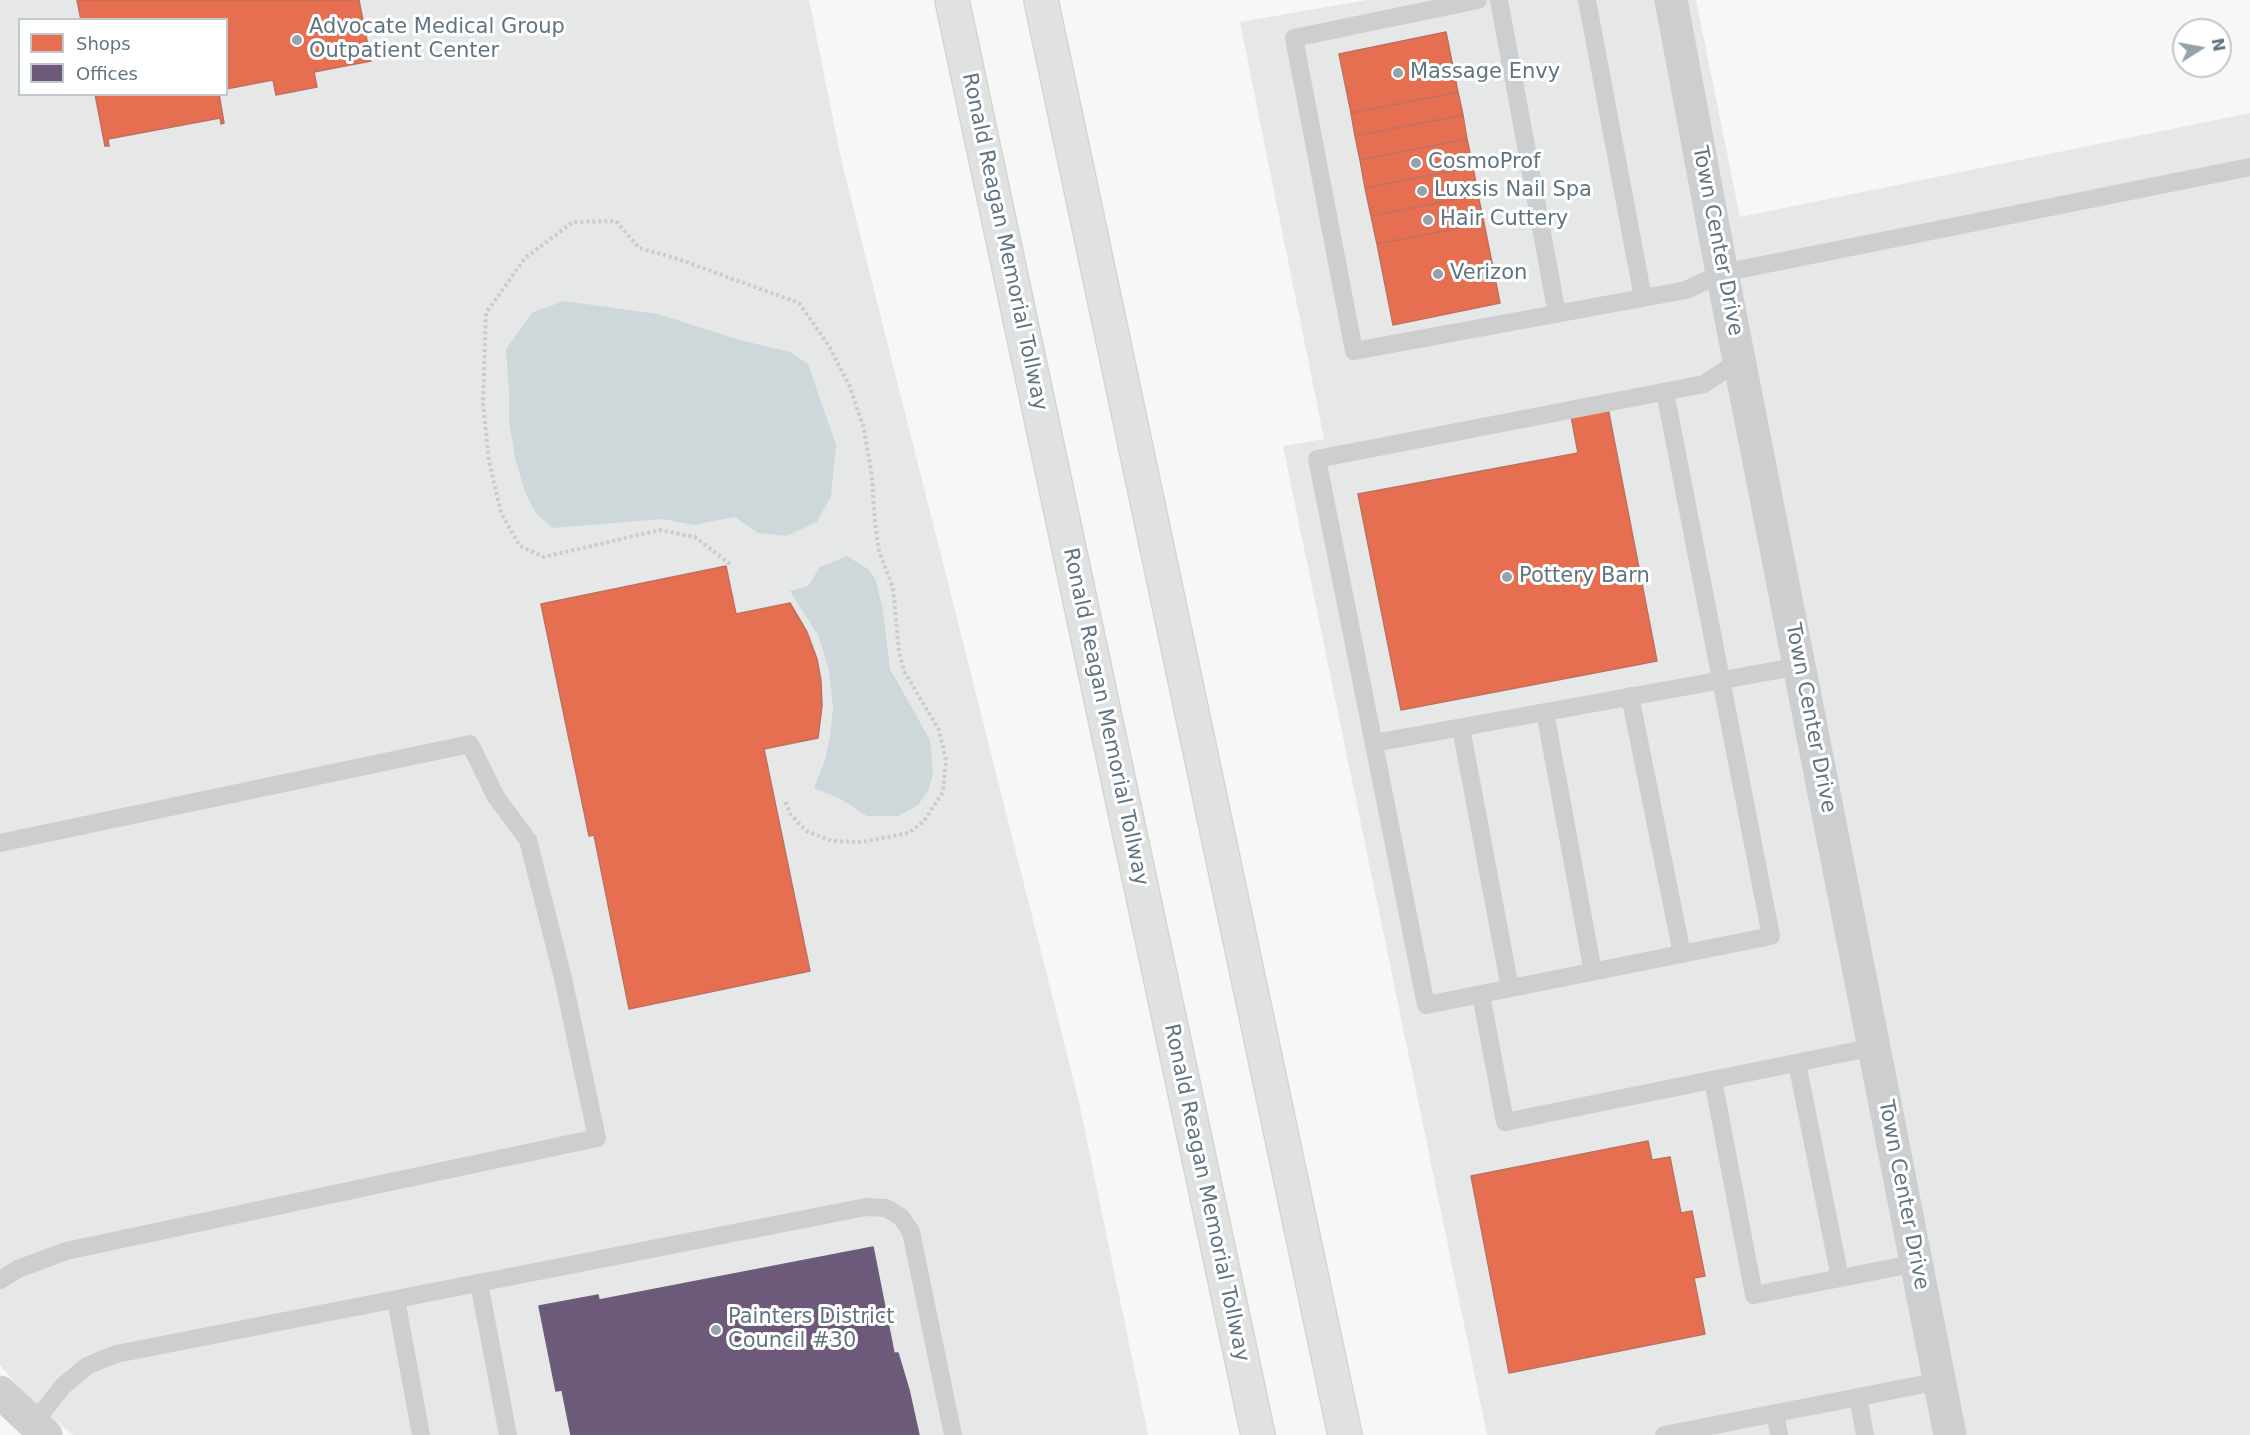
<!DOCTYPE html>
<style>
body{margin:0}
#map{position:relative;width:2250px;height:1435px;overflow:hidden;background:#f7f7f5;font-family:"DejaVu Sans",sans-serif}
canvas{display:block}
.legend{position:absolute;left:18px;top:18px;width:210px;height:78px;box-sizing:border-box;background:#fff;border:2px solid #bfc8cd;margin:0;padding:8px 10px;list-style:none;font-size:18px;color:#607582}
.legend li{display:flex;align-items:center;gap:12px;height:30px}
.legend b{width:30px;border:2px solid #bfc8cd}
.north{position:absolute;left:2172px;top:18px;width:60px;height:60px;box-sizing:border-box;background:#fff;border:2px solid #bfc8cd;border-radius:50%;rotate:79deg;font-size:16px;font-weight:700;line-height:24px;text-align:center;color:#607582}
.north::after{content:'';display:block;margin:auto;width:21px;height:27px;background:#95a2aa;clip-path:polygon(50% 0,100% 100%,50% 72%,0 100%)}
</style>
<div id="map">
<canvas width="2250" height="1435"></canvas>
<ul class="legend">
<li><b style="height:16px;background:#e76f51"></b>Shops</li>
<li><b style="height:16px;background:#6d597a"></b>Offices</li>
</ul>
<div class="north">N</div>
</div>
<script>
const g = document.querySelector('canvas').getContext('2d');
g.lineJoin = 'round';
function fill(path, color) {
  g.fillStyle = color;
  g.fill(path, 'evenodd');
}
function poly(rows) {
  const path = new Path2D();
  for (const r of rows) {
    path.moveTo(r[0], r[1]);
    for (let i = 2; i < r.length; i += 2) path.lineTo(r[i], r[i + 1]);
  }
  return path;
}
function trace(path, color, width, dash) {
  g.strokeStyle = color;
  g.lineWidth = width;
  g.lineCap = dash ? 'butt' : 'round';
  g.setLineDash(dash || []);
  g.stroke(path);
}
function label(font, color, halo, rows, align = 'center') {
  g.font = font + ' "DejaVu Sans",sans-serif';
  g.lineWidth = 6;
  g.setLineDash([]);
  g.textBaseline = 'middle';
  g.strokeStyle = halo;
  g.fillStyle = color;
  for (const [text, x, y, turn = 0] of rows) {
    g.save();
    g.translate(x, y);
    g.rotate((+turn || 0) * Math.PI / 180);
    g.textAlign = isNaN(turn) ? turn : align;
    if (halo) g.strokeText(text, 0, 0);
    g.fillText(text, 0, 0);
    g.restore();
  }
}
const built = poly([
 [0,0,809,0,842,163,1079,1102,1148,1435,73,1435,27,1397,0,1365],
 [20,20,226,20,226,94,20,94],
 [1367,0,1696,0,1740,217,2250,113,2250,1435,1487,1435,1283,446,1324,439,1240,22]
]);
const water = poly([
 [564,301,658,314,740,340,790,352,808,364,836,445,831,496,817,522,786,536,758,533,735,517,694,525,663,519,552,528,535,512,525,492,515,458,509,421,509,392,506,349,533,312],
 [847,556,868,569,876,580,883,611,890,669,930,740,933,774,928,791,918,805,898,816,867,816,839,798,814,788,825,760,830,737,833,708,829,670,818,635,790,591,808,586,820,567]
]);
const shops = poly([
 [77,0,359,0,371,61,314,72,317,87,276,95,273,80,226,89,226,20,81,20,77,0],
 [1446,32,1458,92,1351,113,1339,54,1446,32],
 [1458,92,1463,115,1355,136,1351,113,1458,92],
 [95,94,219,94,224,123,221,124,220,118,108,139,109,146,105,146,95,94],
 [1463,115,1467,139,1360,160,1355,136,1463,115],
 [1467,139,1473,167,1365,188,1360,160,1467,139],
 [1473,167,1478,195,1371,216,1365,188,1473,167],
 [1478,195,1484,223,1377,244,1371,216,1478,195],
 [1484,223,1500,303,1393,325,1377,244,1484,223],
 [1608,408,1657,661,1401,710,1358,494,1578,453,1571,416,1608,408],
 [726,566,736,614,790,603,807,632,817,659,821,681,822,706,818,738,764,749,810,971,629,1009,594,835,589,836,541,604,726,566],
 [1648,1141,1652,1160,1670,1157,1681,1213,1692,1211,1705,1276,1694,1278,1705,1334,1509,1373,1471,1176,1648,1141]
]);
const offices = poly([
 [873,1247,894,1353,898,1353,909,1390,919,1435,571,1435,562,1390,556,1391,539,1306,598,1295,599,1300,873,1247]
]);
const path = poly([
 [730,564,695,537,660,530,544,557,520,546,501,513,489,461,483,404,486,313,525,258,573,222,616,221,639,248,675,258,799,303,829,346,850,387,864,429,872,477,875,522,879,551,893,588,899,652,904,671,939,730,946,760,943,792,924,821,909,833,861,842,832,841,806,831,791,815,784,799]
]);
const service = poly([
 [1478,0,1294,38,1354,351,1686,290,1722,273,2250,167],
 [1499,0,1557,314],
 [1587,0,1643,298],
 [1665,392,1771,936,1426,1005,1317,459,1704,384,1740,360],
 [1630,696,1682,954],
 [1545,712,1593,972],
 [1461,728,1510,988],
 [1374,743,1800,666],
 [0,843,470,744,496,797,528,840,563,978,597,1138,66,1251,18,1269,0,1280],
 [1481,995,1505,1122,1874,1047],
 [1797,1063,1840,1278],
 [1713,1080,1754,1295,1917,1263],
 [479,1283,508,1435],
 [396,1300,421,1435],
 [1858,1397,1865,1435],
 [1775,1413,1779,1435],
 [33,1424,63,1386,87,1366,116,1354,866,1207,886,1208,901,1217,911,1232,953,1435],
 [1664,1435,1940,1381]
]);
const minor = poly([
 [1671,0,1722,273,1950,1435],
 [0,1392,46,1435]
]);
const motorway = poly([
 [952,0,1258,1435],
 [1041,0,1345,1435]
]);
const markers = [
 [297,40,6,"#95a2aa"],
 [1398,73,6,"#95a2aa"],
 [1416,163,6,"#95a2aa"],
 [1422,191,6,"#95a2aa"],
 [1428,220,6,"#95a2aa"],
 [1438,274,6,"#95a2aa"],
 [1507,577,6,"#95a2aa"],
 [716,1330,6,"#95a2aa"]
];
const poiNames = [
 ["Advocate Medical Group",309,28],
 ["Outpatient Center",309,52],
 ["Massage Envy",1410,73],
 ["CosmoProf",1428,163],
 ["Luxsis Nail Spa",1434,191],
 ["Hair Cuttery",1440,220],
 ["Verizon",1450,274],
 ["Pottery Barn",1519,577],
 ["Painters District",728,1318],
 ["Council #30",728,1342]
];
const streetNames = [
 ["Town Center Drive",1717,241,79],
 ["Ronald Reagan Memorial Tollway",1004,242,78],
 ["Ronald Reagan Memorial Tollway",1105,717,78],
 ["Town Center Drive",1810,718,79],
 ["Ronald Reagan Memorial Tollway",1206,1193,78],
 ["Town Center Drive",1903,1195,79]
];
fill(built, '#e6e8e8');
fill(water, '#ced8da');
fill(shops, '#e76f51');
trace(shops, '#be7160', 1.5);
fill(offices, '#6d597a');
trace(offices, '#69617c', 1.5);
trace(motorway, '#d4d5d5', 36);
trace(path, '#cbcccc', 4, [3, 3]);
trace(service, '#cccecf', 18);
trace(minor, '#cccecf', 33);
trace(motorway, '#e0e1e1', 33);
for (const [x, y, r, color] of markers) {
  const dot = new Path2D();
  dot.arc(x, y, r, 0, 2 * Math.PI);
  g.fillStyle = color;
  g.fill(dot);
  trace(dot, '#fff', 2);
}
label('21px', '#607582', '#fff', poiNames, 'left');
label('21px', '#607582', '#fff', streetNames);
</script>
